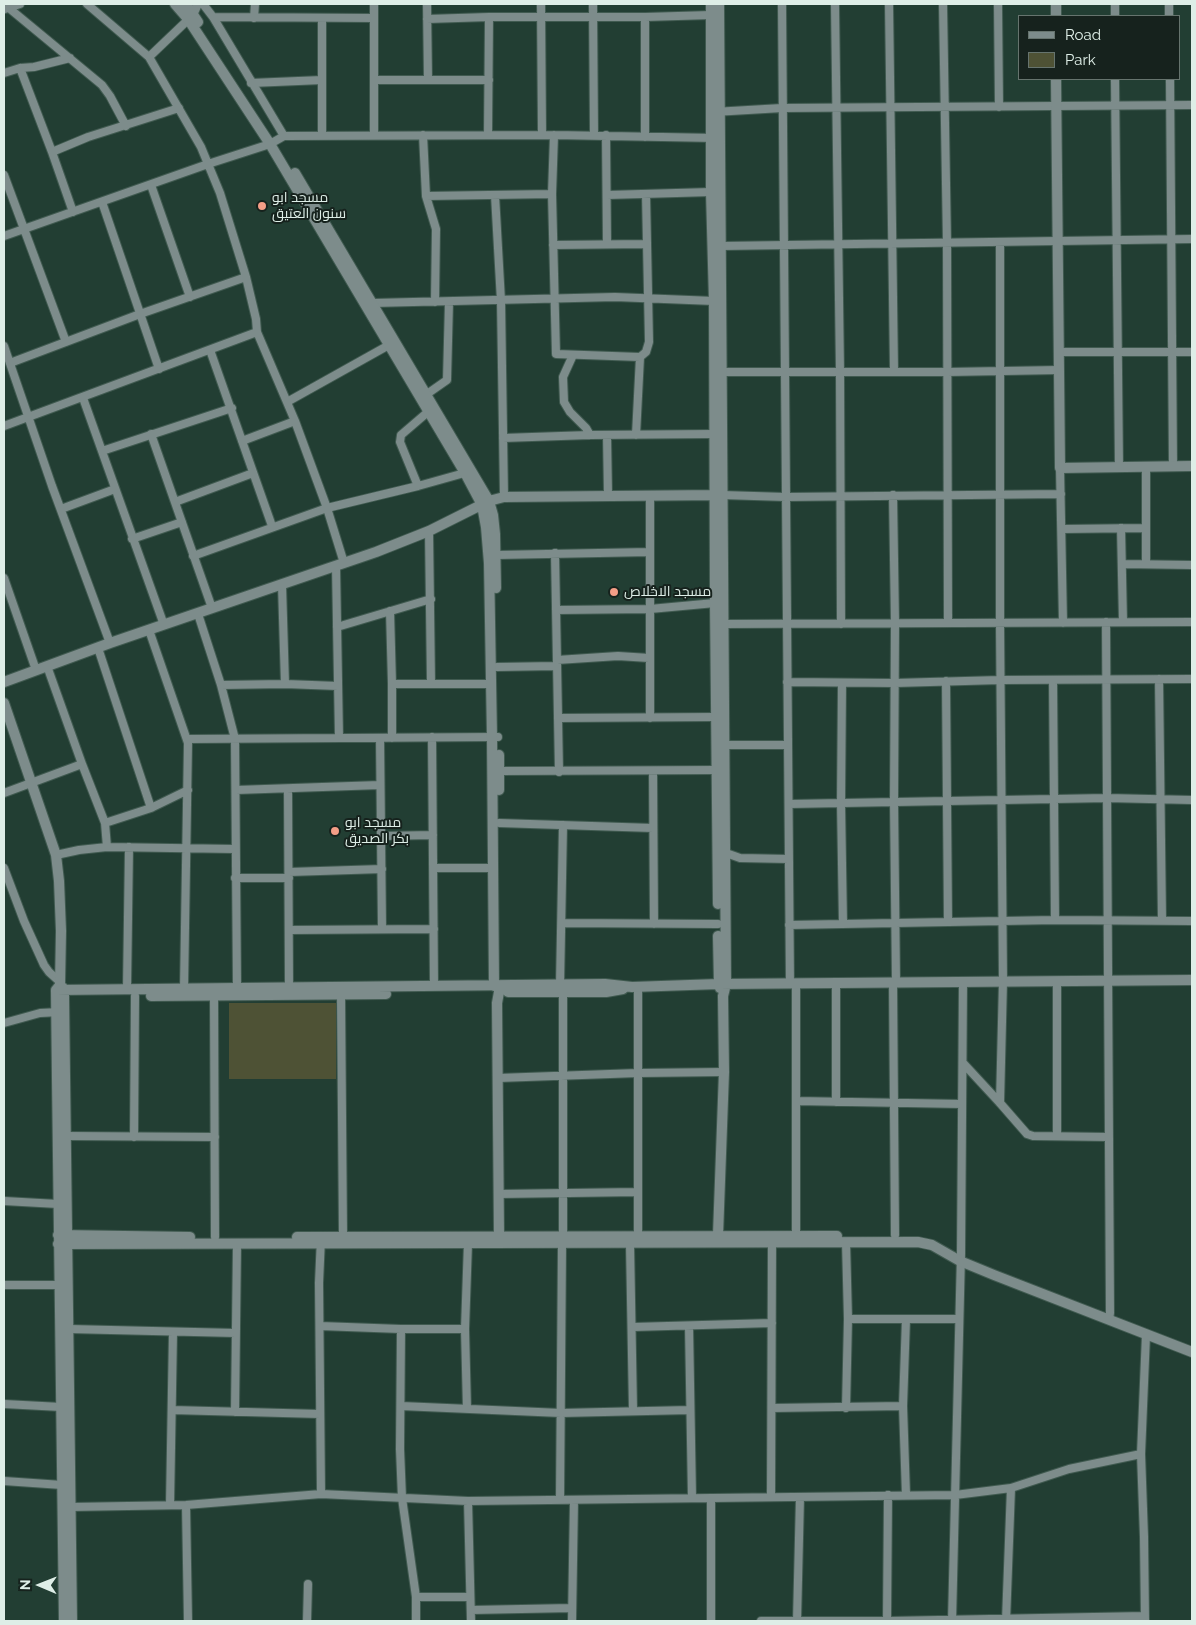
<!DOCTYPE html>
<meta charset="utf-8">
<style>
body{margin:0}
#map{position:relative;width:1196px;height:1625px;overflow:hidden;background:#223e33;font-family:Raleway,sans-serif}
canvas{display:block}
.frame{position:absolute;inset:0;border:5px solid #deeee7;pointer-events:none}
.legend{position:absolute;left:1018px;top:15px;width:162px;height:65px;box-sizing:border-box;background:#16221d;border:1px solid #66746e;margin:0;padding:6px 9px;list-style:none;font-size:15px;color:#deeee7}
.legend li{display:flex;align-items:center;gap:10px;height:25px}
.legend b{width:25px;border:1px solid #66746e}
.north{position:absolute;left:15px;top:1560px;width:50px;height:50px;-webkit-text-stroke:4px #16221d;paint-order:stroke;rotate:271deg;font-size:14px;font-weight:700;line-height:20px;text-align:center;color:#deeee7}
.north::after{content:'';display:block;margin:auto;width:18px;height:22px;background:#deeee7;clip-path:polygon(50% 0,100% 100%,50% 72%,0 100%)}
</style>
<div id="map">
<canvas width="1196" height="1625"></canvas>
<div class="frame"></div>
<ul class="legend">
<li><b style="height:6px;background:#7d8c8b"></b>Road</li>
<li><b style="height:14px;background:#4e5235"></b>Park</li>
</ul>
<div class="north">N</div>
</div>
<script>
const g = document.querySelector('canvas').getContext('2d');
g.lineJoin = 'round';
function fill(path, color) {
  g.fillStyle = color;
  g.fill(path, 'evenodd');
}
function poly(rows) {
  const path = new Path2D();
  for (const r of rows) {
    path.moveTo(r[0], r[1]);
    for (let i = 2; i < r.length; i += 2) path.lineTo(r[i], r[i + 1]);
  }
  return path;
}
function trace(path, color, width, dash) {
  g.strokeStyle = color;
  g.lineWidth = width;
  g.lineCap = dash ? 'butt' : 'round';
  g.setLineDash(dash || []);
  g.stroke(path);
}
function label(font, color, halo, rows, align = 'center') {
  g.font = font + ' Raleway,Cairo,sans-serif';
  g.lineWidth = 4;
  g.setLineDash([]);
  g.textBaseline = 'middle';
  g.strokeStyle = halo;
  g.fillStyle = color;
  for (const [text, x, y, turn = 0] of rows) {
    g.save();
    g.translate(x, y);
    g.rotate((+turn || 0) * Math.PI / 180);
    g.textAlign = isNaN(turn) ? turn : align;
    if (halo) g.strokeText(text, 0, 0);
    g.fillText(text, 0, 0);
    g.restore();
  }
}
const green = poly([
 [229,1003,336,1003,336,1079,229,1079]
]);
const minor = poly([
 [4,4,102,85,110,96,126,126],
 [87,4,149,57,201,147,220,193,246,277,256,319,257,332,295,421,327,508,344,563],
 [203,4,213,17,374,18],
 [427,4,428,80],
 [541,4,542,135],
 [593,4,594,135],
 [782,4,790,983],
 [835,4,840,372,841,624],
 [889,4,894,371],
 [943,4,947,243,948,623],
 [998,4,999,107],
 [1115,4,1115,16],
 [1169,4,1169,16],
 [5,9,20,4],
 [213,17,284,136],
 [645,17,645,137],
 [254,18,255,4],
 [322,18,322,136],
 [427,19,489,17,645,17,711,15],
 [149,57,193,15,198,4],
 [20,68,52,152,73,212],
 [4,73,20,68,34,67,70,58],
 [1115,79,1119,467],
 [1170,79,1173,467],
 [374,80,489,80],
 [251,83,322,80],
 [714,112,782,108,1192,105],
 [374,135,374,4],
 [423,135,426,196,436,229,435,302],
 [488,135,489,17],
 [554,135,552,194,556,354,640,357,646,352,649,342,646,194],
 [606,135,607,244],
 [52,152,88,137,179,108],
 [4,175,66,342],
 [151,185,190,297],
 [495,195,501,301,504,497],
 [607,195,711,192],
 [426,196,552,194],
 [102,202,159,369],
 [4,236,208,164,270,144,284,136,554,135,716,138],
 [1000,243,1000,623,1003,981,1000,1103],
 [553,245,647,244],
 [721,246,1192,239],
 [373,303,615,297,714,301],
 [4,346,52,486,110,643],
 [210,350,272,526],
 [1059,352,1192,352],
 [573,355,563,377,564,402,570,412,586,428,590,435],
 [10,363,140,314,246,277],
 [722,372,947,372,1059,370],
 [427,394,447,380,449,302],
 [83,398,164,625],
 [287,402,389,345],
 [4,426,257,332],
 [151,434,212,608],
 [607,435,608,495],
 [636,435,640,357],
 [503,438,590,435,714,434],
 [242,441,295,421],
 [102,451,232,408],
 [1146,467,1146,564],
 [1060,468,1063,623],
 [418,486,400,442,401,435,429,411],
 [650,495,650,718],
 [722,495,786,497,1061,494],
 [893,495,895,623,894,801,896,982],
 [175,502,253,473],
 [61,509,115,489],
 [1121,528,1123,622],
 [1062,529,1145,528],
 [429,531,431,684],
 [132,539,182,522],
 [555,553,559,772],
 [496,555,650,552],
 [193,556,327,508,418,486,468,472],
 [1122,564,1192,565],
 [336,566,339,738],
 [4,578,36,670],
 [282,585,285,684],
 [556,610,650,609,715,603],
 [390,611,392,684,392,738],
 [198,614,221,685,235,739,237,988],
 [1106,622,1110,1313,1109,1320],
 [723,624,1192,622],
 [337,627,431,599],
 [149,630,188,743,184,989],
 [98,648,151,808],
 [557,660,618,656,649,658],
 [47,666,82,764,105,823,107,847],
 [497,667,556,666],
 [1159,679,1162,921],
 [1053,680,1055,920],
 [946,681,948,922],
 [787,682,895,683,1000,680,1192,679],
 [842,683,841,803,843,924],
 [392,684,491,684],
 [221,685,285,684,338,686],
 [558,718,716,717],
 [432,737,434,986],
 [380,738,382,929],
 [187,739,498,737],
 [724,745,788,745],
 [500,771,717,770],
 [653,771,654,924],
 [288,789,289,987],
 [236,790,380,785],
 [4,793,82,764],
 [789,804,1107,798,1192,800],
 [105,823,151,808,188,790],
 [499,823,653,828],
 [381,836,433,835],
 [726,853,740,858,789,859],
 [56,855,79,850,107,847,235,849],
 [4,868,24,921,44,965,49,972,59,981],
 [434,868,492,868],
 [289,872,382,869],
 [235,878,289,878],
 [562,923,718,924],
 [789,925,1055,920,1192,921],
 [289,930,434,929],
 [893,982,895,1235],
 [796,983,796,1235],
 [836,983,836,1102],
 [560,985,563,825],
 [127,989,129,847],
 [341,995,343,1236],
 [214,996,215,1237],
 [4,1023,40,1013,60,1012],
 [963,1063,1000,1103,1027,1134,1033,1136,1109,1137],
 [498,1078,638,1073,724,1072],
 [796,1101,962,1104],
 [66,1136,215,1137],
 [1057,1136,1057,981],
 [134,1137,135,996],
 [498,1194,638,1192],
 [4,1201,58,1204],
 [563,1235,563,992],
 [638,1235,638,987],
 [321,1238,319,1283,321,1494],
 [846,1242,848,1319,846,1408],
 [630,1244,633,1410],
 [4,1285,59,1285],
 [848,1319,959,1319],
 [320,1326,401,1329,465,1329],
 [689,1326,692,1498],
 [633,1327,772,1323],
 [69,1329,236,1333],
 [401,1329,400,1449,402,1498,416,1597,416,1621],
 [4,1404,61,1407],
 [401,1406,561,1413,690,1410],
 [772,1408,903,1406],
 [467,1409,465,1329,468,1243],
 [172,1410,320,1414],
 [235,1412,237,1244],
 [4,1481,62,1485],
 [906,1495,903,1406,906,1319],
 [771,1497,772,1243],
 [711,1498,711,1621],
 [560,1500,562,1244],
 [468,1501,471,1621],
 [170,1505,173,1332],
 [186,1505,188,1621],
 [70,1507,186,1505,321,1494,468,1501,955,1495,1011,1488,1069,1469,1141,1454],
 [416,1597,470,1597],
 [471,1610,572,1608],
 [307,1621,308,1584],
 [572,1621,574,1500],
 [761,1621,887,1621],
 [797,1621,800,1497],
 [887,1621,1145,1616],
 [887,1621,888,1495],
 [952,1621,961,1254,963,982],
 [1006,1621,1011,1488],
 [1145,1621,1144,1537,1141,1454,1146,1335]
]);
const tertiary = poly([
 [175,4,188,19,270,144,465,473,482,505,486,527,489,563,492,738,494,986],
 [186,4,198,22],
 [711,4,711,192,714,301,715,603,718,904],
 [1056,4,1056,16],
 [1056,79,1060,468,1192,466],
 [295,173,489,501,493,515,495,534,496,588],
 [4,682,110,643,376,552,429,531,489,501,504,497,719,495],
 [4,703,56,855,59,881,61,931,60,985,56,990,57,1079,64,1621],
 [499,755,499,790],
 [718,936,719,984,720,988],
 [61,986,64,989,64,997,72,1621],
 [56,990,605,984,632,987,719,984,1192,980],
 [508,992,606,992,623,989],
 [151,996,386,994],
 [58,1235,190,1237],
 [718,1235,724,1072,723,996,726,984,719,4],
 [499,1236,497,1003,499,992],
 [297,1237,837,1236],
 [58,1244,918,1242,932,1245,960,1261,994,1275,1192,1352]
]);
const markers = [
 [262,206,5,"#f49e87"],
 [614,592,5,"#f49e87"],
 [335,831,5,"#f49e87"]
];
const poiNames = [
 ["مسجد ابو",272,198],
 ["سنون العتيق",272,214],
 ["مسجد الاخلاص",624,592],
 ["مسجد ابو",345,823],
 ["بكر الصديق",345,839]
];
fill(green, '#4e5235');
trace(minor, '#405a50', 10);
trace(tertiary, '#405a50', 12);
trace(minor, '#7d8c8b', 8);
trace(tertiary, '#7d8c8b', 10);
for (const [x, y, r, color] of markers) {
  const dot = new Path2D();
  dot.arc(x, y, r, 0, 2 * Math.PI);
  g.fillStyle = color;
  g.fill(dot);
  trace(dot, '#16221d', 2);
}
label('14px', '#deeee7', '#16221d', poiNames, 'left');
</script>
